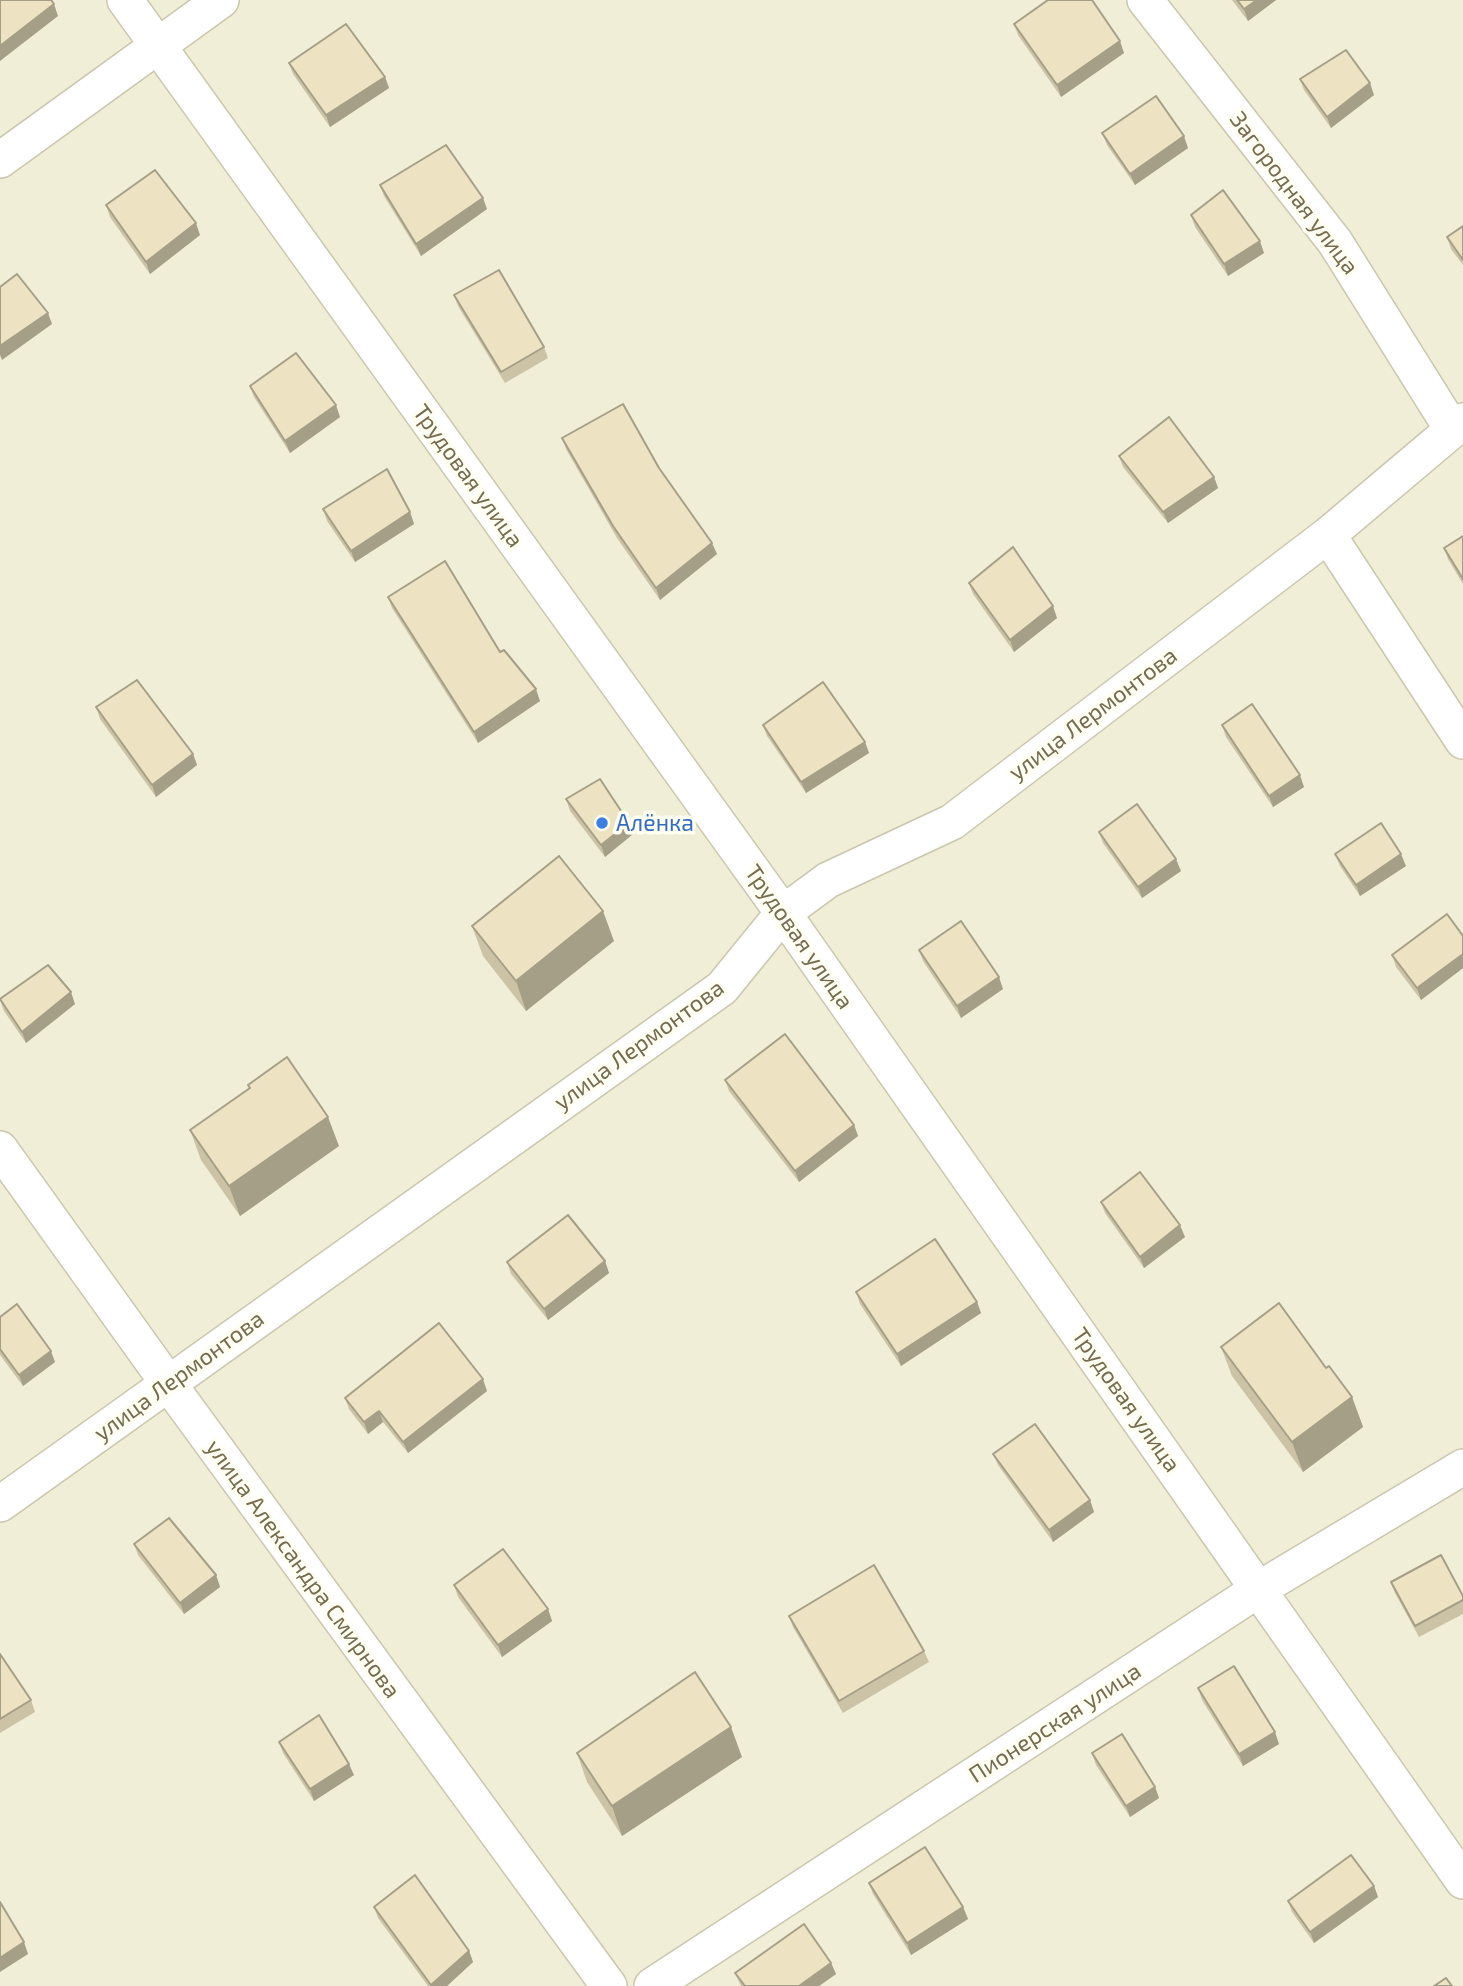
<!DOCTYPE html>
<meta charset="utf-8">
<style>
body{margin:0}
canvas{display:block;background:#fcfbeb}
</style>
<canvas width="1463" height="1986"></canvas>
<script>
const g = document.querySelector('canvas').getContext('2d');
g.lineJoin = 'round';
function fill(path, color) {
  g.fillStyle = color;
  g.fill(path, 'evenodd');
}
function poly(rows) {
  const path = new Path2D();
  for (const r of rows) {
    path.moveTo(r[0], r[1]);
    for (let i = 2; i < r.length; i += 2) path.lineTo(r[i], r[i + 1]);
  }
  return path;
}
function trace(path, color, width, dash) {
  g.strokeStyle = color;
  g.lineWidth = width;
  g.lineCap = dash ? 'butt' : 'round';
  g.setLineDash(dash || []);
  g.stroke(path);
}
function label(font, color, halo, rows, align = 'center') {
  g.font = font + ' "Exo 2",sans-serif';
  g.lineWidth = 7;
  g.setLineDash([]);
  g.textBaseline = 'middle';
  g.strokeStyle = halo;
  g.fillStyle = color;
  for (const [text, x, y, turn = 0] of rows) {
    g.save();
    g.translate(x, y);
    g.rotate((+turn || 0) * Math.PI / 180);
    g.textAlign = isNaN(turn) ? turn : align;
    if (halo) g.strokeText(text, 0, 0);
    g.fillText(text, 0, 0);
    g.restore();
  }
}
const residential = poly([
 [0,0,1463,0,1463,1986,0,1986]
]);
const minor = poly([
 [125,0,783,913,1463,1881],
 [1145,0,1335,242,1452,429],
 [0,160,221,0],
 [1328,535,1463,741],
 [0,1149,168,1383,609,1986],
 [0,1504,722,988,783,913,828,880,952,822,1328,535,1463,421],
 [652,1986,1259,1589,1463,1467]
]);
const wall = poly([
 [1232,0,1276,0,1248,21],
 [1014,24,1124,53,1061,97,1018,35],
 [289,63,385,77,389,88,330,127,293,74],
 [1300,79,1374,95,1331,128,1304,90],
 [1102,133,1188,148,1135,185,1107,145],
 [380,185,487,209,421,256,384,196],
 [106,205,200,235,150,274,110,217],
 [1191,215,1264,253,1228,276,1195,227],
 [1463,226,1463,265,1451,249,1447,237],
 [454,295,544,347,548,358,505,383,458,306],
 [250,386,340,417,290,453,254,397],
 [562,438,659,468,717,554,660,600,617,538,566,449],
 [1119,456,1214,477,1218,488,1168,523,1123,467],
 [323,509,410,512,414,524,355,562,327,521],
 [1463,536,1463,584,1448,559,1444,548],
 [969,583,1057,618,1014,652,973,594],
 [388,597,500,652,540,701,478,743,392,608],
 [96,707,193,754,197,765,156,797,100,719],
 [763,725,865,742,869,753,806,793,767,736],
 [1222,725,1304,787,1273,807,1226,737],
 [566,799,629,823,633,834,605,857,570,811],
 [1099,832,1181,871,1142,898,1103,843],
 [1335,854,1406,866,1360,896,1340,866],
 [472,926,614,941,526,1011,483,956],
 [1463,936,1463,968,1421,1000,1396,967,1392,955],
 [919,950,1003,989,961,1018,923,961],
 [0,1000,75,1004,26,1043,4,1011],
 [725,1080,854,1125,858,1136,799,1182,729,1091],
 [248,1085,339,1146,240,1216,201,1160,190,1130,249,1089],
 [1101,1202,1185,1237,1144,1268,1105,1213],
 [605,1261,609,1273,548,1320,511,1274,507,1262],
 [856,1292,977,1302,981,1313,901,1366,860,1304],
 [0,1317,55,1362,23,1386,0,1355],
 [1221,1347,1326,1368,1352,1397,1363,1427,1303,1472,1232,1376],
 [487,1391,408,1453,383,1422,368,1434,349,1409,345,1398],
 [993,1454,1090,1500,1094,1512,1053,1542,998,1465],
 [134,1544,216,1575,220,1587,184,1614,138,1555],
 [1391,1582,1463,1596,1463,1614,1419,1637,1395,1593],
 [454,1585,548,1609,552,1621,502,1657,458,1597],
 [789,1616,924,1651,929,1662,843,1713,793,1627],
 [0,1654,31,1700,35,1712,0,1733],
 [1198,1688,1279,1744,1243,1766,1202,1700],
 [279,1742,354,1775,314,1801,283,1753],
 [577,1753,742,1757,622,1836,587,1782],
 [1092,1753,1155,1787,1159,1798,1130,1817,1096,1765],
 [869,1883,963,1907,968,1919,911,1955,873,1894],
 [1374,1886,1378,1897,1314,1943,1292,1912,1288,1901],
 [374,1907,469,1951,473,1962,447,1986,428,1986,378,1918],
 [831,1963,836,1974,819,1986,741,1986,735,1973]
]);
const shadedWall = poly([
 [1257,0,1276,0,1248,21,1244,9],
 [54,4,58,16,0,61,0,46],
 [1120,41,1124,53,1061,97,1057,85],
 [385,77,389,88,330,127,326,115],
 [1370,83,1374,95,1331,128,1327,117],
 [1184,136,1188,148,1135,185,1130,174],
 [483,198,487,209,421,256,416,244],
 [196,223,200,235,150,274,146,262],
 [1260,241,1264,253,1228,276,1224,264],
 [48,313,52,324,2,360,0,355,0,346],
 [336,405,340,417,290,453,285,441],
 [1214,477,1218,488,1168,523,1163,512],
 [410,512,414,524,355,562,351,551],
 [712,543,717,554,660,600,656,588],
 [1053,606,1057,618,1014,652,1010,640],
 [536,689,540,701,478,743,474,732],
 [865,742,869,753,806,793,801,782],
 [193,754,197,765,156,797,152,785],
 [1300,775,1304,787,1273,807,1269,796],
 [629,823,633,834,605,857,601,845],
 [1401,854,1406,866,1360,896,1356,885],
 [1176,859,1181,871,1142,898,1138,887],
 [603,911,614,941,526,1011,516,981],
 [1463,954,1463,968,1421,1000,1417,988],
 [999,977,1003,989,961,1018,957,1006],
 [71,992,75,1004,26,1043,22,1032],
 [328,1117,339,1146,240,1216,229,1186],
 [854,1125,858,1136,799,1182,795,1171],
 [1180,1225,1185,1237,1144,1268,1140,1257],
 [605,1261,609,1273,548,1320,544,1309],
 [977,1302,981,1313,901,1366,897,1354],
 [51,1351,55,1362,23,1386,19,1375],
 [483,1379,487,1391,408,1453,403,1442],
 [1352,1397,1363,1427,1303,1472,1292,1442],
 [379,1411,383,1422,368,1434,364,1422],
 [1090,1500,1094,1512,1053,1542,1049,1530],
 [216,1575,220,1587,184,1614,180,1603],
 [548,1609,552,1621,502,1657,498,1645],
 [731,1727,742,1757,622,1836,612,1806],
 [1275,1732,1279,1744,1243,1766,1239,1754],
 [349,1764,354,1775,314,1801,310,1789],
 [1155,1787,1159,1798,1130,1817,1126,1806],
 [1374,1886,1378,1897,1314,1943,1310,1932],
 [963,1907,968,1919,911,1955,907,1943],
 [24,1942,28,1954,0,1972,0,1958],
 [469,1951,473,1962,447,1986,432,1986,431,1985],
 [831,1963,836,1974,819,1986,799,1986]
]);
const building = poly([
 [0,0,51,0,54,4,0,46,0,0],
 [1048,0,1092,0,1120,41,1057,85,1014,24,1048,0],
 [1237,0,1257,0,1244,9,1237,0],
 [346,24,385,77,326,115,289,63,346,24],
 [1346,50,1370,83,1327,117,1300,79,1346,50],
 [1156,96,1184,136,1130,174,1102,133,1156,96],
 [446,145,483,198,416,244,380,185,446,145],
 [155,170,196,223,146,262,106,205,155,170],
 [1223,190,1260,241,1224,264,1191,215,1223,190],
 [1463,226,1463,260,1447,237,1463,226],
 [499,270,544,347,501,372,454,295,499,270],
 [17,274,48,313,0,346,0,287,17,274],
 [296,353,336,405,285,441,250,386,296,353],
 [623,404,659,468,712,543,656,588,613,526,562,438,623,404],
 [1169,417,1214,477,1163,512,1119,456,1169,417],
 [387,469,410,512,351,551,323,509,387,469],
 [1463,536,1463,579,1444,548,1463,536],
 [1013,547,1053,606,1010,640,969,583,1013,547],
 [445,561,500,652,504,650,536,689,474,732,388,597,445,561],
 [137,680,193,754,152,785,96,707,137,680],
 [823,682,865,742,801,782,763,725,823,682],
 [1252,704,1300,775,1269,796,1222,725,1252,704],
 [600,779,629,823,601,845,566,799,600,779],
 [1137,804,1176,859,1138,887,1099,832,1137,804],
 [1381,823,1401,854,1356,885,1335,854,1381,823],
 [559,856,603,911,516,981,472,926,559,856],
 [1447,914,1463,936,1463,954,1417,988,1392,955,1447,914],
 [961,921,999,977,957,1006,919,950,961,921],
 [48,965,71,992,22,1032,0,999,48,965],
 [785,1034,854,1125,795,1171,725,1080,785,1034],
 [287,1057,328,1117,229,1186,190,1130,250,1088,248,1085,287,1057],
 [1140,1172,1180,1225,1140,1257,1101,1202,1140,1172],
 [568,1215,605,1261,544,1309,507,1262,568,1215],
 [935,1239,977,1302,897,1354,856,1292,935,1239],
 [1279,1303,1326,1368,1329,1366,1352,1397,1292,1442,1221,1347,1279,1303],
 [17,1304,51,1351,19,1375,0,1349,0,1317,17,1304],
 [439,1323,483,1379,403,1442,379,1411,364,1422,345,1398,439,1323],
 [1035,1424,1090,1500,1049,1530,993,1454,1035,1424],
 [169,1518,216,1575,180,1603,134,1544,169,1518],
 [503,1549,548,1609,498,1645,454,1585,503,1549],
 [1441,1555,1463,1596,1463,1600,1415,1626,1391,1582,1441,1555],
 [874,1565,924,1651,839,1701,789,1616,874,1565],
 [0,1654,31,1700,0,1719,0,1654],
 [1234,1666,1275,1732,1239,1754,1198,1688,1234,1666],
 [695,1672,731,1727,612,1806,577,1753,695,1672],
 [319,1715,349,1764,310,1789,279,1742,319,1715],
 [1122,1734,1155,1787,1126,1806,1092,1753,1122,1734],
 [925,1847,963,1907,907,1943,869,1883,925,1847],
 [1351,1855,1374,1886,1310,1932,1288,1901,1351,1855],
 [415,1875,469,1951,431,1985,374,1907,415,1875],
 [0,1902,24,1942,0,1958,0,1902],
 [804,1924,831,1963,799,1986,745,1986,735,1973,804,1924],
 [1446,1978,1452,1986,1434,1986,1446,1978]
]);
const markers = [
 [602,823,7,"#3f7fe0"]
];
const streetNames = [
 ["Загородная улица",1294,193,53],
 ["Трудовая улица",468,476,54],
 ["улица Лермонтова",1093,714,-37],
 ["Трудовая улица",799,937,55],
 ["улица Лермонтова",639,1045,-36],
 ["улица Лермонтова",179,1376,-36],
 ["Трудовая улица",1126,1400,55],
 ["улица Александра Смирнова",303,1569,54],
 ["Пионерская улица",1055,1723,-33]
];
const shopNames = [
 ["Алёнка",616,823]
];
fill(residential, '#f0eed7');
trace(minor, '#cbc6ae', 38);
trace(minor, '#fff', 35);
fill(wall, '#ccc3a7');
fill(shadedWall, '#a69f88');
fill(building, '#ede3c2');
trace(building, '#a69f88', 2);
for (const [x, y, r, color] of markers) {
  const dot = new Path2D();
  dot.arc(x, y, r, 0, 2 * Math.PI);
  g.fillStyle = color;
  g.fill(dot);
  trace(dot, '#fefef2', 2.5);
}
label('23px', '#766b4f', '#fefef2', streetNames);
label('23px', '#366cbe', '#fefef2', shopNames, 'left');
</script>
